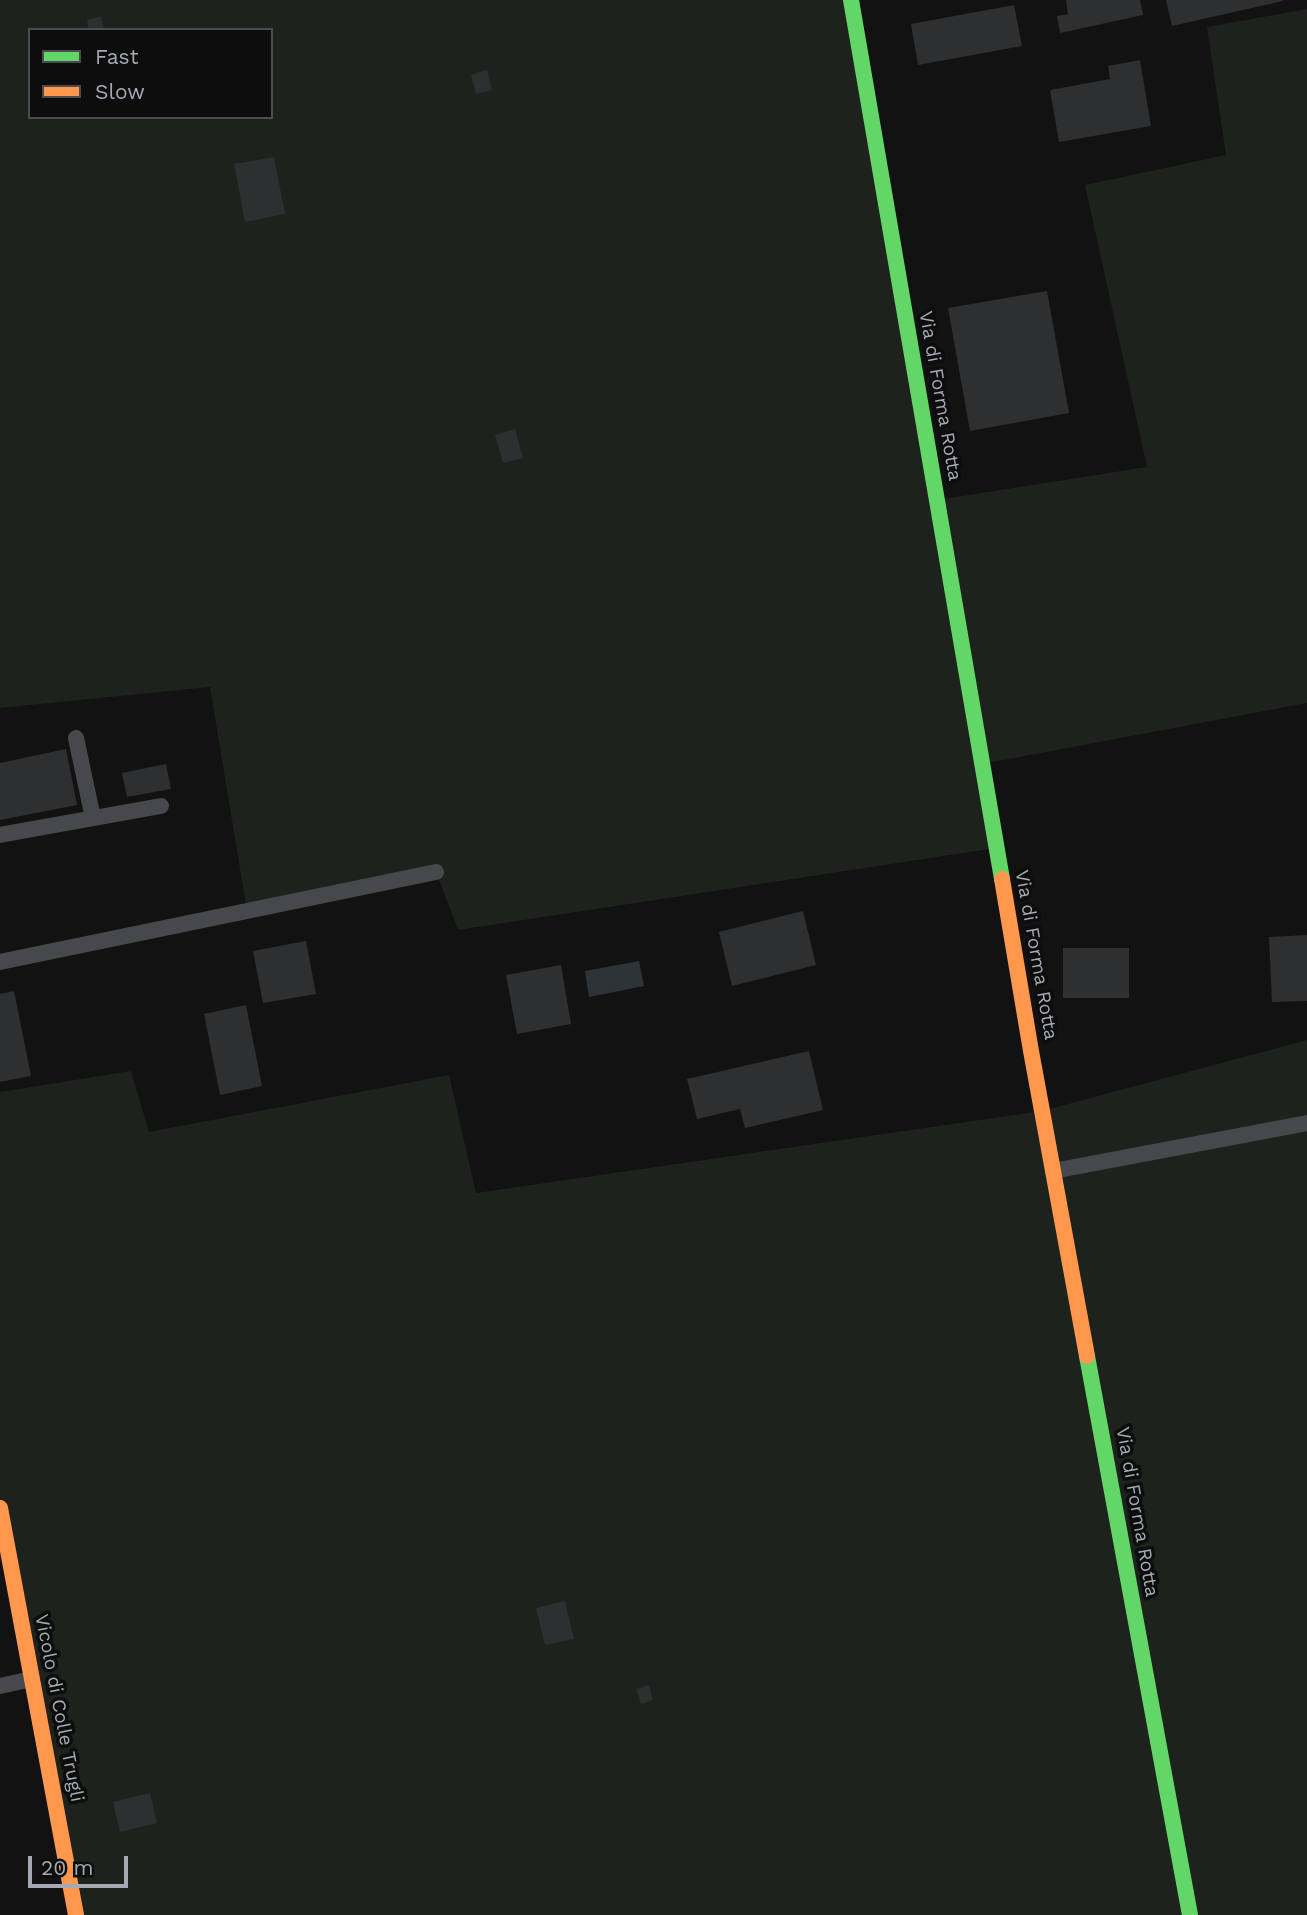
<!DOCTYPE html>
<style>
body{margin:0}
#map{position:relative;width:1307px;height:1915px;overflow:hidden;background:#121213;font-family:"Work Sans",sans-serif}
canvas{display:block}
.legend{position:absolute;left:28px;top:28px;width:245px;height:91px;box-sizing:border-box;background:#0d0d0e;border:2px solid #4a4c50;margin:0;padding:9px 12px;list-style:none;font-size:21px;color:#a5aab2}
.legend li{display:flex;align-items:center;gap:14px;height:35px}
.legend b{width:35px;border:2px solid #4a4c50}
.scale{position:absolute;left:28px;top:1856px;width:100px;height:32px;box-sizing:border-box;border:4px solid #a5aab2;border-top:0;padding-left:9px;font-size:21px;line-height:24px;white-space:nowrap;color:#a5aab2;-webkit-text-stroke:5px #0d0d0e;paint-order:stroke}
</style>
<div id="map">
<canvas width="1307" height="1915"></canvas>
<ul class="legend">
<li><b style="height:9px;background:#63d668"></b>Fast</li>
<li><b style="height:9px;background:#ff974d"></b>Slow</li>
</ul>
<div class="scale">20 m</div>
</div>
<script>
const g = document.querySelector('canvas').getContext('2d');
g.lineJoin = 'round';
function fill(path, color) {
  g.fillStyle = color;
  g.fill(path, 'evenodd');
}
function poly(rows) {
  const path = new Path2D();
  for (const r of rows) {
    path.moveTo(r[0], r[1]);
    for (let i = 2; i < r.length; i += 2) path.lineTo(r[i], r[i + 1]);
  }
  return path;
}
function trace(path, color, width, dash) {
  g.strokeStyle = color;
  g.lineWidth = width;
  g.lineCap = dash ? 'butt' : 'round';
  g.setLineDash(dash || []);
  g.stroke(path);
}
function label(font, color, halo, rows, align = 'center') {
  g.font = font + ' "Work Sans",sans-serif';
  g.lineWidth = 7;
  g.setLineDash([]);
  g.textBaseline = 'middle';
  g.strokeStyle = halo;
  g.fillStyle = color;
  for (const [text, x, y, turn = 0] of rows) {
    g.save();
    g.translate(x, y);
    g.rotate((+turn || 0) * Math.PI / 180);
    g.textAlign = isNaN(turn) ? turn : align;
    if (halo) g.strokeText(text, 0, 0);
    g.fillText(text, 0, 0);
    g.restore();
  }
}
const green = poly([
 [0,0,851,0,937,500,1147,467,1085,185,1226,155,1207,27,1307,9,1307,703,982,764,996,848,458,930,436,872,247,911,210,687,0,708],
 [30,30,271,30,271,117,30,117],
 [1307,1040,1307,1915,76,1915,0,1508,0,1092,131,1071,149,1132,449,1075,476,1193,1042,1111]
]);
const water = poly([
 [639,961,644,986,589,997,585,971]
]);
const building = poly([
 [1066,0,1140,0,1143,15,1060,33,1057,16,1068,14],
 [1166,0,1282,0,1283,1,1172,26],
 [1014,5,1022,46,918,65,911,24],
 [101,16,104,30,89,30,87,20],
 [1140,60,1151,126,1059,142,1050,90,1110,79,1108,66],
 [487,70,492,90,476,94,471,75],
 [274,157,285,214,245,222,234,164],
 [1047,291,1069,413,970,431,948,308],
 [515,429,523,458,503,463,495,435],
 [66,749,77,805,0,820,0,763],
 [166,764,171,789,127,797,122,773],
 [803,911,816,965,732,986,719,932],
 [1307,935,1307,1001,1272,1002,1269,937],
 [306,941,316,994,263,1003,253,951],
 [1063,948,1129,948,1129,998,1063,998],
 [561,965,571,1024,517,1034,506,975],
 [14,991,31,1076,0,1082,0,994],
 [246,1005,262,1086,220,1095,204,1014],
 [809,1051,823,1110,745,1128,740,1109,697,1119,687,1079],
 [565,1601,574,1639,545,1645,536,1608],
 [649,1685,653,1700,641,1704,636,1689],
 [150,1793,157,1823,120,1832,113,1802]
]);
const lane = poly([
 [76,738,93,818],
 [0,835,161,806],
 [0,962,436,872],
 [1053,1171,1307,1123],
 [0,1686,32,1679]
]);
const fast = poly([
 [851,0,1002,879],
 [1087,1356,1190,1915]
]);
const slow = poly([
 [1002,879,1031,1051,1087,1356],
 [0,1508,76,1915]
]);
const streetNames = [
 ["Via di Forma Rotta",940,396,80],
 ["Via di Forma Rotta",1036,955,80],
 ["Via di Forma Rotta",1137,1512,80],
 ["Vicolo di Colle Trugli",59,1708,79]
];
fill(green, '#1d221d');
fill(water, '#2c3438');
fill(building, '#2e2f30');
trace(lane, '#47484b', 16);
trace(fast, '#63d668', 16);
trace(slow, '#ff974d', 16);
label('19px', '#a5aab2', '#0d0d0e', streetNames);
</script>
